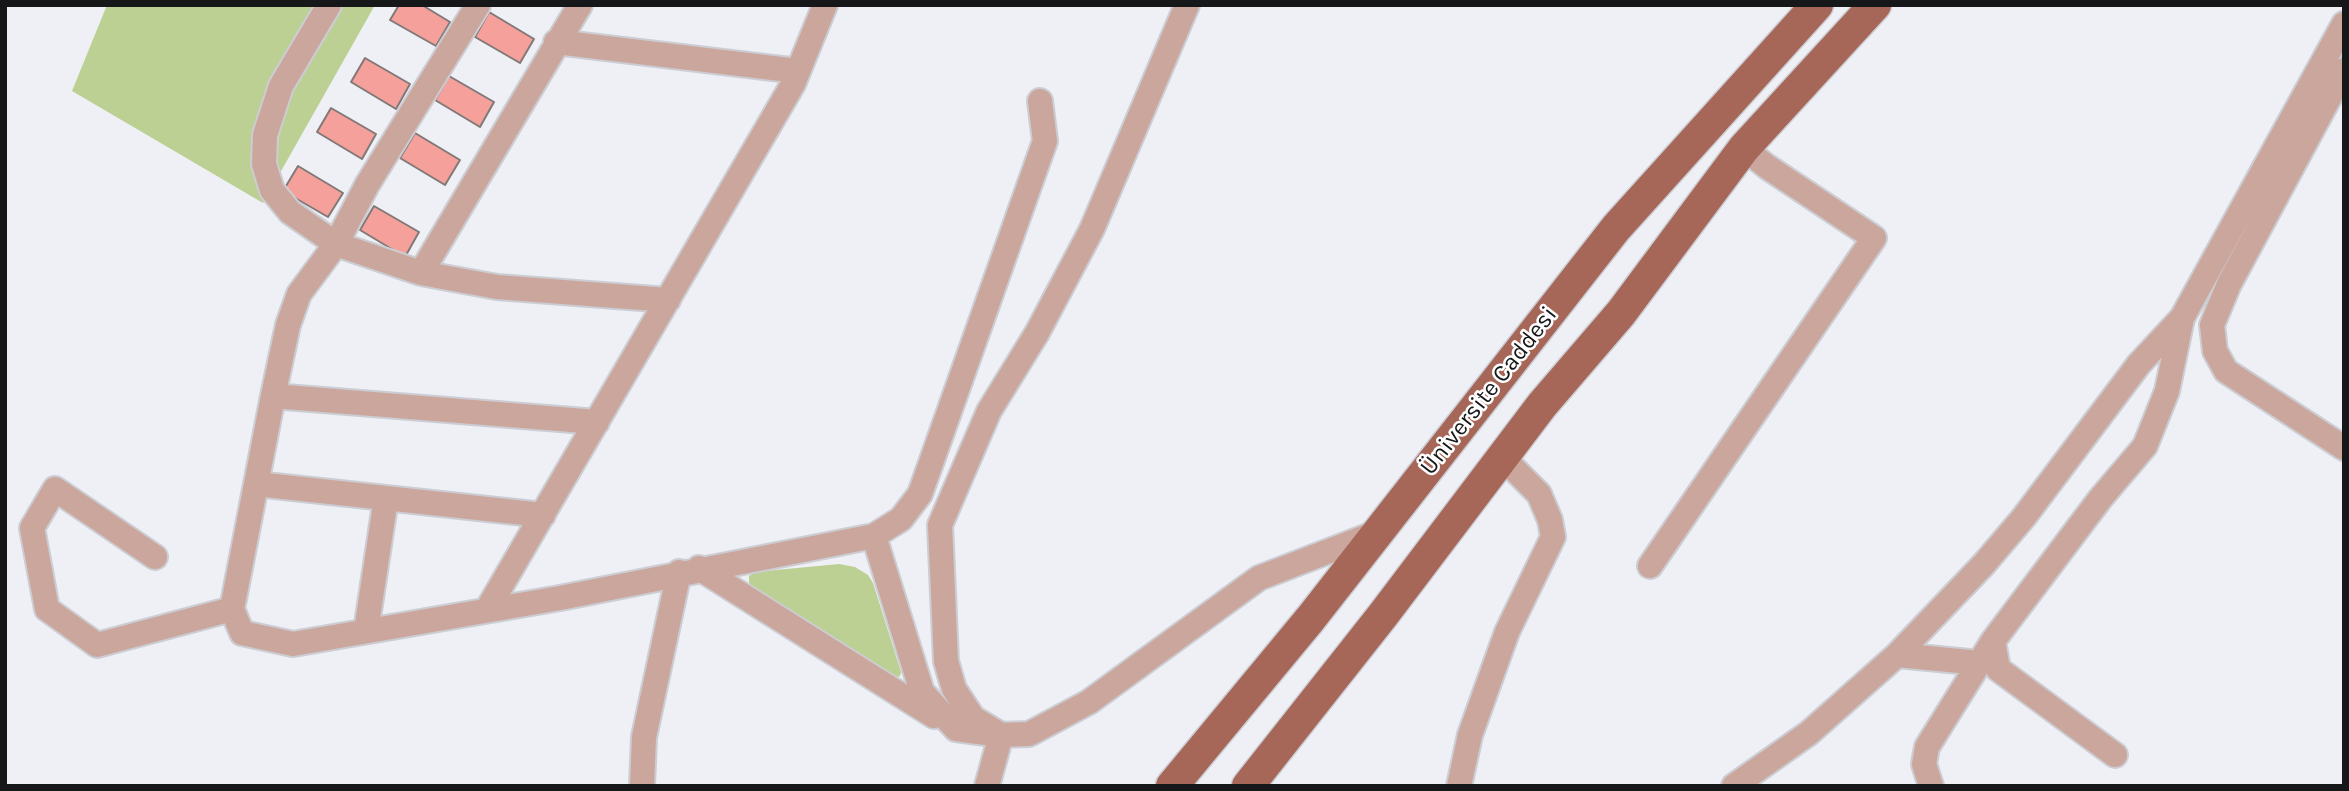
<!DOCTYPE html>
<meta charset="utf-8">
<style>
body{margin:0}
#map{position:relative;width:2349px;height:791px;overflow:hidden;background:#eff0f6;font-family:Karla,sans-serif}
canvas{display:block}
.frame{position:absolute;inset:0;border:7px solid #161719;pointer-events:none}
</style>
<div id="map">
<canvas width="2349" height="791"></canvas>
<div class="frame"></div>
</div>
<script>
const g = document.querySelector('canvas').getContext('2d');
g.lineJoin = 'round';
function fill(path, color) {
  g.fillStyle = color;
  g.fill(path, 'evenodd');
}
function poly(rows) {
  const path = new Path2D();
  for (const r of rows) {
    path.moveTo(r[0], r[1]);
    for (let i = 2; i < r.length; i += 2) path.lineTo(r[i], r[i + 1]);
  }
  return path;
}
function trace(path, color, width, dash) {
  g.strokeStyle = color;
  g.lineWidth = width;
  g.lineCap = dash ? 'butt' : 'round';
  g.setLineDash(dash || []);
  g.stroke(path);
}
function label(font, color, halo, rows, align = 'center') {
  g.font = font + ' Karla,sans-serif';
  g.lineWidth = 5;
  g.setLineDash([]);
  g.textBaseline = 'middle';
  g.strokeStyle = halo;
  g.fillStyle = color;
  for (const [text, x, y, turn = 0] of rows) {
    g.save();
    g.translate(x, y);
    g.rotate((+turn || 0) * Math.PI / 180);
    g.textAlign = isNaN(turn) ? turn : align;
    if (halo) g.strokeText(text, 0, 0);
    g.fillText(text, 0, 0);
    g.restore();
  }
}
const green = poly([
 [107,5,375,5,263,203,72,91],
 [839,564,855,567,868,575,873,583,901,672,900,676,895,678,754,590,749,582,749,576,755,572]
]);
const building = poly([
 [399,5,422,5,450,22,436,46,390,20,399,5],
 [489,12,534,39,520,63,475,37,489,12],
 [365,58,410,84,396,109,351,82,365,58],
 [449,76,494,102,480,127,435,100,449,76],
 [331,108,376,134,362,159,317,132,331,108],
 [415,133,460,160,445,185,400,158,415,133],
 [298,166,343,193,328,217,283,191,298,166],
 [374,206,419,232,405,257,360,230,374,206]
]);
const minor = poly([
 [329,5,281,86,265,135,264,164,272,190,290,212,336,244,421,273,497,287,668,300],
 [478,5,367,185,336,244,299,294,288,325,273,396,232,609,242,633,293,644,560,598,874,536,922,692,956,729,1001,735,1029,734,1089,702,1259,578,1376,533],
 [556,42,798,71],
 [2344,70,2229,284,2212,325,2215,351,2226,371,2344,448],
 [421,273,580,5],
 [273,396,597,422],
 [256,484,543,515],
 [874,536,901,519,920,494,1045,141,1040,101],
 [155,557,55,489,32,528,47,609,97,645,232,609],
 [1650,566,1874,238,1766,166,1744,148],
 [699,568,934,716],
 [487,610,793,84,825,5],
 [366,631,386,498],
 [1897,655,1980,663],
 [2115,755,1998,669,1993,641,2100,499,2145,446,2167,391,2182,318,2344,24],
 [642,786,644,737,679,572],
 [987,786,1001,735,973,718,954,689,946,661,940,525,989,411,1037,333,1092,229,1187,5],
 [1459,786,1470,735,1507,632,1553,537,1550,520,1539,494,1503,458],
 [1734,786,1809,733,1897,655,1984,564,2024,517,2139,364,2181,319],
 [1931,786,1924,764,1927,747,1993,641]
]);
const major = poly([
 [1172,786,1311,618,1616,228,1817,5],
 [1248,786,1383,615,1542,405,1621,313,1744,148,1875,5]
]);
const streetNames = [
 ["Üniversite Caddesi",1489,391,-52]
];
fill(green, '#bbd092');
fill(building, '#f5a09b');
trace(building, '#807978', 2);
trace(minor, '#cccdd3', 28);
trace(major, '#cccdd3', 35);
trace(minor, '#cba69d', 24);
trace(major, '#a66658', 32);
label('24px', '#161719', '#fff', streetNames);
</script>
